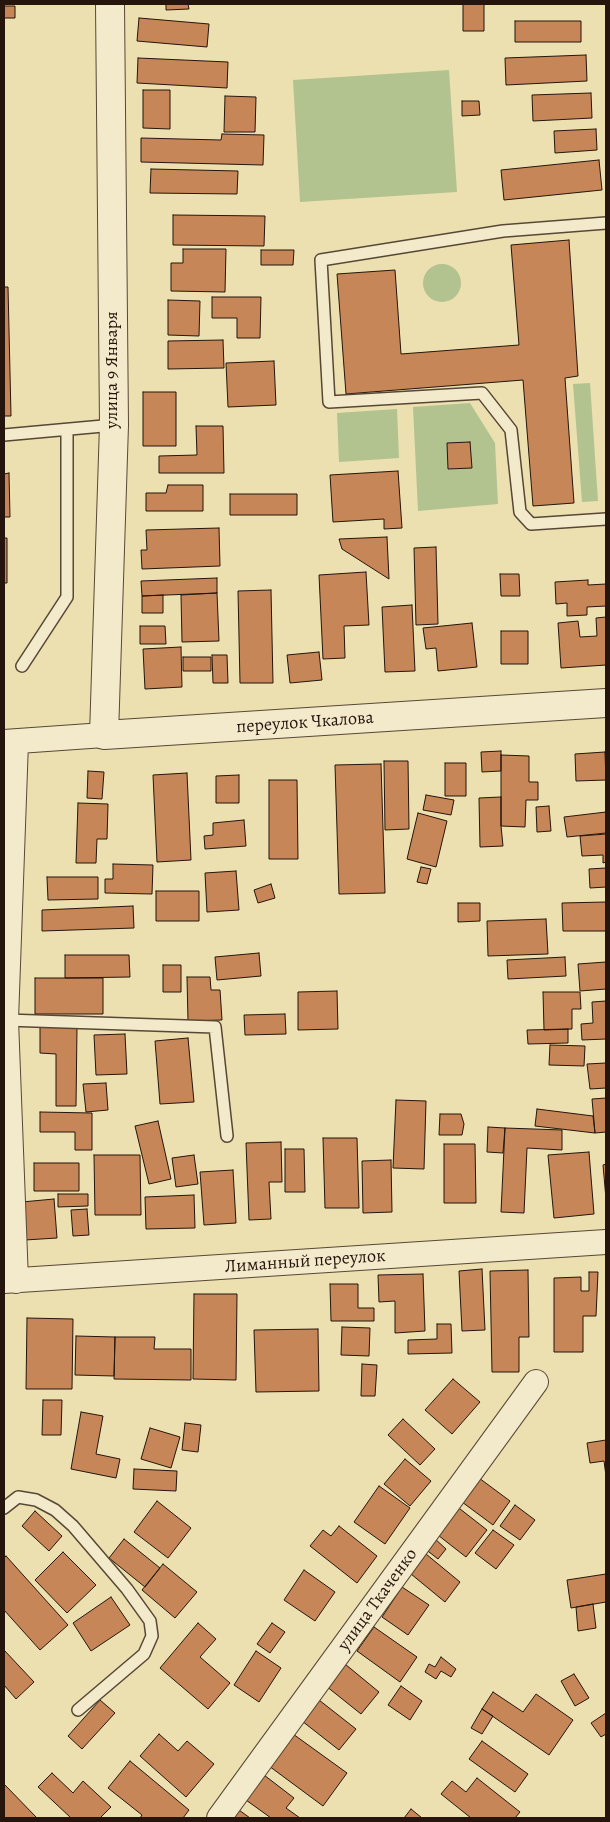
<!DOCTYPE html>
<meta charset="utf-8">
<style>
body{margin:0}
#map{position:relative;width:610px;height:1822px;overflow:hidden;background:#ecdfb0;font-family:Alegreya,serif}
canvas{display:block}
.frame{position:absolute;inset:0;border:5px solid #25150c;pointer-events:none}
</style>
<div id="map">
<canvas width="610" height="1822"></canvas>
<div class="frame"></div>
</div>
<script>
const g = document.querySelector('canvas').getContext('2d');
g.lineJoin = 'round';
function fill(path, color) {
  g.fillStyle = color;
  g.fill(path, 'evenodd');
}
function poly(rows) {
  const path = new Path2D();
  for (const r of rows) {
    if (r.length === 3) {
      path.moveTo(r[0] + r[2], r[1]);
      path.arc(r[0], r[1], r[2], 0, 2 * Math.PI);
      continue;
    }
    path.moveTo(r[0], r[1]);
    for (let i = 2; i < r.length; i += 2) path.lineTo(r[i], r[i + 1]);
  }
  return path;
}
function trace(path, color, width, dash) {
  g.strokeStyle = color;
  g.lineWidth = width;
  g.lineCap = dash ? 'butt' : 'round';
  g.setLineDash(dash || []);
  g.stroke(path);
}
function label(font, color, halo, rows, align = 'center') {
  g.font = font + ' Alegreya,serif';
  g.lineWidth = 4;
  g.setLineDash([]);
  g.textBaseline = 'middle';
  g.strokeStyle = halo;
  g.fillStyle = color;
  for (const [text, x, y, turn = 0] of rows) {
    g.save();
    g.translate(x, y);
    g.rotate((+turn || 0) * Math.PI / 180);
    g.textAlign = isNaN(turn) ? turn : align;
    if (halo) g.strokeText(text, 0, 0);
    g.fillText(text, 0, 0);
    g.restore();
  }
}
const green = poly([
 [449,70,457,192,300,202,293,80],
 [442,283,19],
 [590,383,598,501,582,502,573,384],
 [470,403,495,443,498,504,418,511,413,407],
 [397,409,399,458,339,462,337,413]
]);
const building = poly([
 [166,4,188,4,189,9,166,10,166,4],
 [463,4,484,4,484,31,463,31,463,4],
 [4,6,15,6,15,18,4,18,4,6],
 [139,18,209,24,207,47,137,41,139,18],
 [515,21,581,21,581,42,515,42,515,21],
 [586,55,587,81,506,85,505,58,586,55],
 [138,58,228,62,227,88,137,83,138,58],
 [143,90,170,90,170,129,143,128,143,90],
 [591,93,592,118,533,121,532,95,591,93],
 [225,96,256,97,255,132,224,132,225,96],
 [462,101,479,101,480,115,462,116,462,101],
 [596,129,597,150,555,153,554,131,596,129],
 [222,134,264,135,263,165,141,162,141,138,221,140,222,134],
 [599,160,602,190,504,200,501,170,599,160],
 [151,169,238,171,237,194,150,193,151,169],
 [173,215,265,216,264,246,173,245,173,215],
 [569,240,578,376,565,378,574,503,533,506,523,380,346,394,337,274,395,270,401,354,519,345,511,245,569,240],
 [183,249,226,249,225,292,171,291,171,263,183,263,183,249],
 [261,250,294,250,293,265,261,265,261,250],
 [4,287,8,287,11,416,4,416,4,287],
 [212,297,261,297,260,338,237,338,237,318,212,318,212,297],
 [168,300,200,301,199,336,168,335,168,300],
 [223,340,224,368,168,369,168,341,223,340],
 [274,361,276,405,228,407,226,363,274,361],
 [143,392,176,392,176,446,143,446,143,392],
 [196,426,223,426,224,473,159,473,159,456,197,455,196,426],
 [470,442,472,468,448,469,447,443,470,442],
 [398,471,402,528,384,529,384,519,333,522,330,475,398,471],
 [9,473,10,517,4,517,4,474,9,473],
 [168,485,203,485,203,511,146,511,146,493,166,493,168,485],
 [230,494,297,494,297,515,230,515,230,494],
 [219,528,220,566,142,569,141,550,147,550,146,530,219,528],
 [387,537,389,579,342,549,339,539,387,537],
 [4,538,7,538,7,583,4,583,4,538],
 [436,547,438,624,416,625,414,548,436,547],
 [366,572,369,625,344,626,345,658,323,659,319,575,366,572],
 [500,574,519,574,520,596,501,596,500,574],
 [217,578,217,593,142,596,141,581,217,578],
 [588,580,588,585,606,584,606,606,587,607,587,615,567,616,567,603,556,604,555,582,588,580],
 [271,590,273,683,240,683,238,591,271,590],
 [217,593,219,641,182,642,181,595,217,593],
 [163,595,163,613,142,613,142,596,163,595],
 [412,605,415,671,385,672,382,607,412,605],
 [606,617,606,665,561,668,558,623,578,621,580,637,597,636,596,618,606,617],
 [472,623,477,667,438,671,436,648,426,649,423,628,472,623],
 [140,626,165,626,166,644,140,644,140,626],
 [501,631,528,631,528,664,501,664,501,631],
 [181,647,182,687,145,689,143,649,181,647],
 [319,652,322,680,290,683,287,655,319,652],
 [212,655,227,655,228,683,213,683,212,655],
 [183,657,211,657,211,671,183,671,183,657],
 [501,751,501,771,482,772,481,752,501,751],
 [605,752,606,780,576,781,575,754,605,752],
 [501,755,529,756,529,782,538,782,538,800,526,800,525,827,501,826,501,755],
 [384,761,408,761,409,829,385,830,384,761],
 [445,763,466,763,466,796,445,796,445,763],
 [381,764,385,893,339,894,335,765,381,764],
 [88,771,104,772,102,799,87,798,88,771],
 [187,773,191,860,157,862,153,775,187,773],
 [239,775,239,803,216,803,216,776,239,775],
 [269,780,297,780,298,859,269,859,269,780],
 [426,795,454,800,451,815,423,810,426,795],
 [501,797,501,826,503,846,480,847,479,798,501,797],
 [78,803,108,804,107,839,97,839,96,863,76,863,78,803],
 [549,806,551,831,537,832,536,807,549,806],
 [606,812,606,833,567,837,564,817,606,812],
 [418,813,447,821,436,867,407,859,418,813],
 [244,820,246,846,205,849,204,836,213,835,213,823,244,820],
 [606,834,606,862,603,863,603,855,582,856,580,836,606,834],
 [113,864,153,865,152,894,105,893,105,879,113,879,113,864],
 [421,867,431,869,427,884,417,882,421,867],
 [606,868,606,887,590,888,589,869,606,868],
 [236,871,239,910,207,912,205,873,236,871],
 [47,877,98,877,98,899,48,900,47,877],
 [271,884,275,898,258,903,254,890,271,884],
 [156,891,199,891,199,921,156,921,156,891],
 [606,902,606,931,563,931,562,903,606,902],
 [458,903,480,903,480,921,458,922,458,903],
 [133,906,134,928,42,931,42,910,133,906],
 [546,919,548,954,488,956,487,921,546,919],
 [259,953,261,976,217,980,215,957,259,953],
 [65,955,129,955,130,977,65,978,65,955],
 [565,957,566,976,508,979,507,960,565,957],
 [606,962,606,989,580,991,578,964,606,962],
 [163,965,181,965,181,992,163,992,163,965],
 [187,977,210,977,211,990,220,990,222,1020,188,1021,187,977],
 [35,978,103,978,103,1014,35,1014,35,978],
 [337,991,338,1029,298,1030,298,992,337,991],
 [543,992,580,992,581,1009,572,1009,572,1029,544,1030,543,992],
 [606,1001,606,1039,582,1040,581,1024,593,1023,592,1002,606,1001],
 [285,1014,286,1034,245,1035,244,1015,285,1014],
 [40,1026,77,1027,76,1106,56,1106,56,1054,40,1053,40,1026],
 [568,1029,568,1043,528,1044,527,1030,568,1029],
 [125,1034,127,1074,96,1075,94,1035,125,1034],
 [188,1038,194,1102,160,1104,155,1041,188,1038],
 [550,1045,585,1046,584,1066,549,1065,550,1045],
 [606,1063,606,1088,590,1089,587,1064,606,1063],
 [106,1083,108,1110,86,1112,83,1084,106,1083],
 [606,1098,606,1132,595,1133,592,1099,606,1098],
 [396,1100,426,1101,424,1169,393,1168,396,1100],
 [537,1109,593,1116,595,1133,535,1126,537,1109],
 [40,1112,92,1113,92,1150,75,1150,75,1132,40,1132,40,1112],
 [440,1114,461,1114,464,1124,462,1135,439,1135,440,1114],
 [158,1121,171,1179,149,1184,135,1126,158,1121],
 [488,1127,505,1128,503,1153,487,1152,488,1127],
 [505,1128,562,1130,562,1150,527,1148,524,1213,501,1212,505,1128],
 [323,1138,357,1138,359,1208,325,1208,323,1138],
 [281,1142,282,1182,269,1182,271,1219,249,1220,246,1143,281,1142],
 [444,1144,475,1144,476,1203,444,1203,444,1144],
 [285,1149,304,1149,305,1192,285,1192,285,1149],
 [589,1152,594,1214,554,1218,548,1155,589,1152],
 [94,1155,140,1155,141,1215,95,1215,94,1155],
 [194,1155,198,1184,176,1187,172,1158,194,1155],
 [391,1160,392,1212,363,1213,362,1161,391,1160],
 [34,1163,79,1163,79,1191,34,1191,34,1163],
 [606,1164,606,1199,603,1165,606,1164],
 [233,1170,236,1223,204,1225,200,1172,233,1170],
 [58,1194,88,1194,88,1206,58,1207,58,1194],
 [194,1195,195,1228,146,1229,145,1197,194,1195],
 [54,1199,57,1238,25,1240,22,1202,54,1199],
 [87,1209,89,1235,73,1236,71,1210,87,1209],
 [482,1269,485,1330,462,1331,459,1271,482,1269],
 [528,1270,529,1337,519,1337,519,1372,492,1372,490,1271,528,1270],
 [589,1272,598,1272,596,1316,583,1316,583,1352,554,1352,554,1278,581,1277,581,1291,589,1291,589,1272],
 [423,1274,425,1331,395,1333,395,1301,379,1302,378,1275,423,1274],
 [330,1284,358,1284,358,1308,374,1308,374,1321,331,1321,330,1284],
 [194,1294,237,1294,236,1380,193,1379,194,1294],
 [27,1318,73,1319,72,1389,26,1389,27,1318],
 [437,1324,451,1324,452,1353,408,1354,408,1340,437,1339,437,1324],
 [342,1327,370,1328,369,1356,341,1355,342,1327],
 [318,1329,319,1391,256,1392,254,1330,318,1329],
 [76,1336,115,1337,114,1376,75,1375,76,1336],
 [115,1337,155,1337,154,1349,191,1349,191,1380,114,1379,115,1337],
 [362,1364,377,1365,375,1396,361,1396,362,1364],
 [453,1379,480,1402,452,1434,425,1410,453,1379],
 [43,1400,62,1400,61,1435,42,1435,43,1400],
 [81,1412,103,1416,96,1454,120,1459,116,1478,71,1469,81,1412],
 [403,1419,435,1449,420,1465,388,1435,403,1419],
 [185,1423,201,1425,198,1452,182,1450,185,1423],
 [150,1428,180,1437,171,1468,141,1459,150,1428],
 [606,1440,606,1476,604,1461,590,1463,587,1443,606,1440],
 [405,1459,431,1481,410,1506,384,1484,405,1459],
 [134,1469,177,1471,176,1491,133,1489,134,1469],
 [479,1478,510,1501,493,1525,462,1502,479,1478],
 [379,1486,410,1508,385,1544,354,1522,379,1486],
 [157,1501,191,1528,168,1558,134,1532,157,1501],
 [455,1505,487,1530,466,1557,434,1532,455,1505],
 [515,1505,535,1520,520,1540,500,1526,515,1505],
 [35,1511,62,1536,49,1551,22,1526,35,1511],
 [339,1526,377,1556,357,1583,310,1546,323,1530,331,1536,339,1526],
 [493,1530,514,1545,496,1569,475,1553,493,1530],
 [433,1537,446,1549,438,1559,424,1548,433,1537],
 [124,1539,160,1568,145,1587,109,1558,124,1539],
 [63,1552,96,1585,67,1613,35,1580,63,1552],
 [426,1554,460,1582,445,1602,411,1574,426,1554],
 [6,1556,68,1625,40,1650,4,1610,4,1558,6,1556],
 [163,1564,197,1592,175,1618,142,1590,163,1564],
 [304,1570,335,1592,315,1621,284,1600,304,1570],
 [606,1574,606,1602,571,1608,567,1580,606,1574],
 [402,1587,429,1605,408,1635,382,1617,402,1587],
 [111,1597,130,1625,91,1651,73,1623,111,1597],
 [593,1604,596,1628,578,1631,576,1607,593,1604],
 [198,1623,216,1639,200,1657,230,1683,208,1709,160,1668,198,1623],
 [272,1623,285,1632,270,1653,257,1644,272,1623],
 [374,1627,417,1657,400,1682,357,1651,374,1627],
 [4,1650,34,1682,16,1699,4,1685,4,1650],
 [256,1651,281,1668,259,1702,234,1685,256,1651],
 [441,1657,456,1669,451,1677,441,1671,436,1679,425,1672,429,1664,435,1667,441,1657],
 [345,1664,379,1692,361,1714,326,1686,345,1664],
 [574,1674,589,1698,575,1706,561,1681,574,1674],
 [401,1686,422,1701,410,1720,388,1705,401,1686],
 [493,1692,523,1712,536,1694,573,1720,549,1755,482,1709,493,1692],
 [100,1700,115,1713,82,1749,68,1736,100,1700],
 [319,1700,356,1729,339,1750,302,1721,319,1700],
 [482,1709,493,1716,482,1734,471,1728,482,1709],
 [606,1713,606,1734,601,1737,591,1723,606,1713],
 [159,1734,178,1751,187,1741,214,1764,186,1797,140,1756,159,1734],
 [293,1734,347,1773,323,1806,269,1766,293,1734],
 [482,1741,528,1774,515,1792,469,1759,482,1741],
 [130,1761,189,1810,183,1818,140,1818,142,1815,108,1788,130,1761],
 [52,1773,73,1793,83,1781,111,1807,100,1818,71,1818,38,1787,52,1773],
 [264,1775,294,1798,286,1808,300,1818,271,1818,246,1800,264,1775],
 [477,1778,520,1812,515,1818,471,1818,441,1794,452,1781,466,1792,477,1778],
 [4,1784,37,1818,4,1818,4,1784],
 [411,1809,422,1818,404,1818,411,1809],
 [239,1810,250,1818,233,1818,239,1810]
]);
const service = poly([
 [606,223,503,231,321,260,329,402,482,393,511,430,520,512,531,524,606,519],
 [4,435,114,425],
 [22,666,67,597,67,430],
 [6,1020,215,1027,227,1136],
 [4,1508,18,1497,36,1500,55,1510,73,1526,127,1589,150,1621,152,1636,144,1654,78,1710]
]);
const minor = poly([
 [4,742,104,735],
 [16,742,6,1020,16,1281],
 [4,1281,606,1242],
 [219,1818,536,1382]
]);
const tertiary = poly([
 [110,4,114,425,104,735,606,703]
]);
const streetNames = [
 ["улица 9 Января",113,370,-90],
 ["переулок Чкалова",305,723,-4],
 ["Лиманный переулок",305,1262,-4],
 ["улица Ткаченко",378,1600,-54]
];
fill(green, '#b2c390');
fill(building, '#c68657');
trace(building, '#25150c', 1);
trace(service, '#574835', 14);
trace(minor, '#574835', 26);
trace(tertiary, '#574835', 30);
trace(service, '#f3eacc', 11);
trace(minor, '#f3eacc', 24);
trace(tertiary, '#f3eacc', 28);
label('18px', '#25150c', '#f3eacc', streetNames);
</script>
